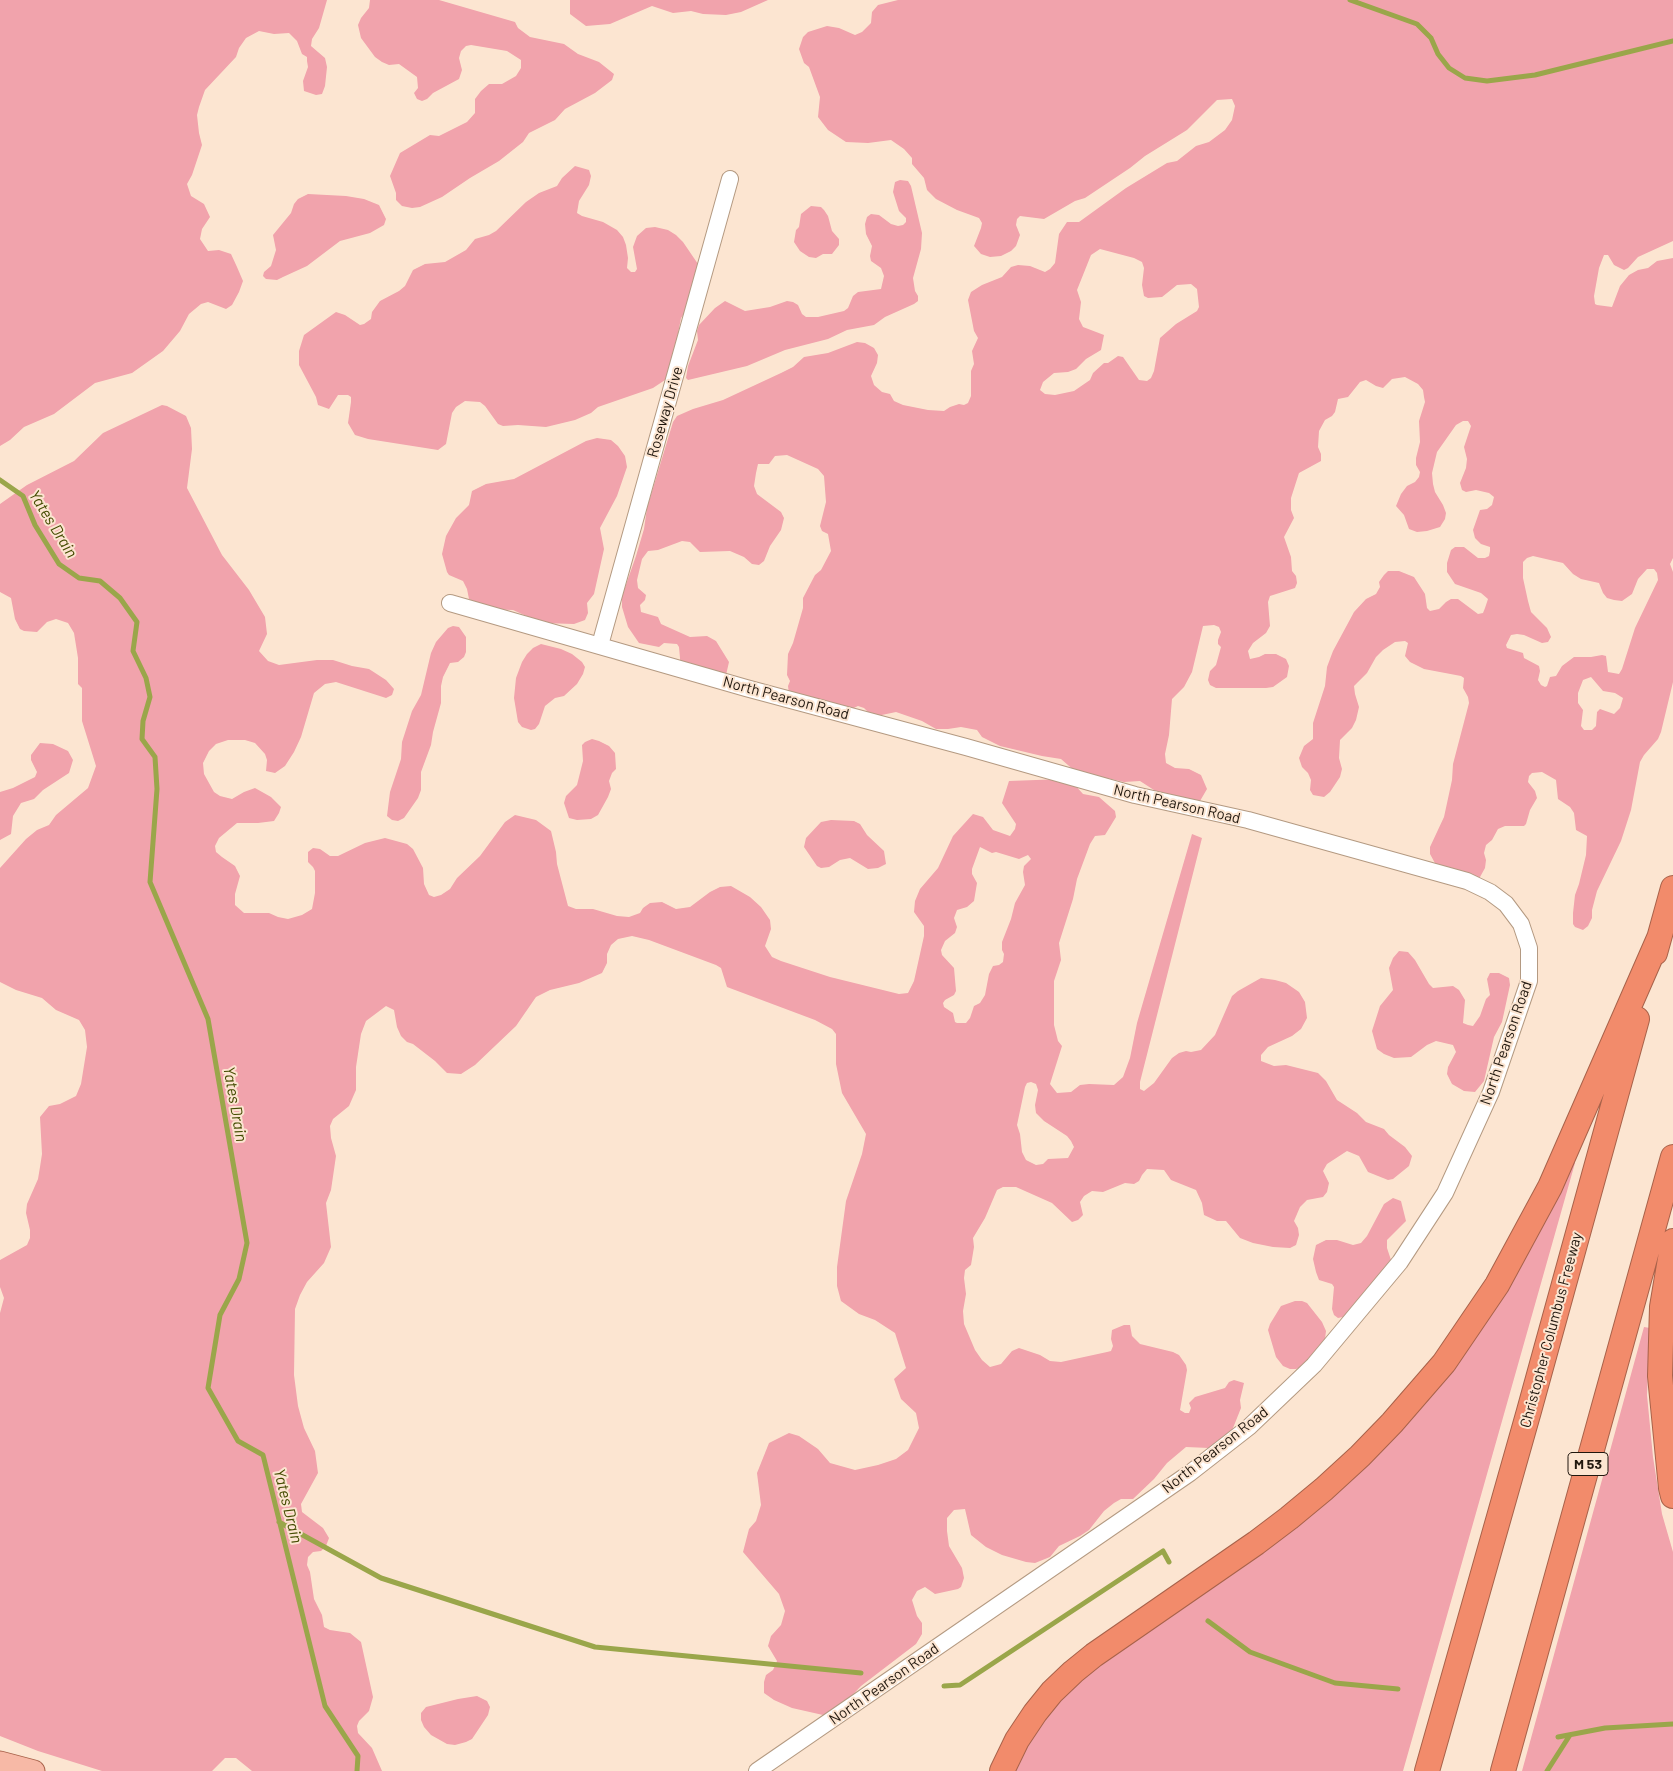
<!DOCTYPE html>
<style>
body{margin:0}
canvas{display:block;background:#fce5d1}
</style>
<canvas width="1673" height="1771"></canvas>
<script>
const g = document.querySelector('canvas').getContext('2d');
g.lineJoin = 'round';
function fill(path, color) {
  g.fillStyle = color;
  g.fill(path, 'evenodd');
}
function poly(rows) {
  const path = new Path2D();
  for (const r of rows) {
    path.moveTo(r[0], r[1]);
    for (let i = 2; i < r.length; i += 2) path.lineTo(r[i], r[i + 1]);
  }
  return path;
}
function trace(path, color, width, dash) {
  g.strokeStyle = color;
  g.lineWidth = width;
  g.lineCap = dash ? 'butt' : 'round';
  g.setLineDash(dash || []);
  g.stroke(path);
}
function label(font, color, halo, rows, align = 'center') {
  g.font = font + ' Barlow,sans-serif';
  g.lineWidth = 4;
  g.setLineDash([]);
  g.textBaseline = 'middle';
  g.strokeStyle = halo;
  g.fillStyle = color;
  for (const [text, x, y, turn = 0] of rows) {
    g.save();
    g.translate(x, y);
    g.rotate((+turn || 0) * Math.PI / 180);
    g.textAlign = isNaN(turn) ? turn : align;
    if (halo) g.strokeText(text, 0, 0);
    g.fillText(text, 0, 0);
    g.restore();
  }
}
const green = poly([
 [0,0,327,0,319,28,312,39,311,46,325,58,327,67,325,86,322,94,316,95,304,91,303,81,308,67,307,61,307,57,302,54,297,41,289,33,274,34,259,31,246,38,239,48,236,57,205,90,199,107,197,115,199,133,202,145,192,175,187,184,191,196,204,204,210,217,202,229,200,239,208,251,219,250,231,254,237,267,243,281,239,292,232,305,226,309,208,302,201,304,189,314,180,331,163,351,132,373,95,383,54,414,24,427,10,440,0,446],
 [370,0,439,0,515,22,518,28,530,37,564,44,578,54,599,62,614,74,612,80,595,93,565,109,555,120,529,133,523,142,499,161,470,178,442,197,420,207,412,208,402,206,396,200,396,193,390,176,400,153,430,135,439,136,467,122,475,113,475,99,481,91,489,84,502,84,516,76,521,68,521,60,507,51,471,45,466,46,461,51,459,58,462,70,459,79,433,93,427,99,422,101,417,99,414,93,418,88,417,77,399,64,389,65,382,62,375,57,361,38,358,25,361,18,369,8],
 [570,0,768,0,741,12,726,15,703,14,691,11,673,13,652,6,610,24,586,26,570,14],
 [898,0,1673,0,1673,241,1638,257,1628,268,1624,270,1614,265,1608,255,1604,255,1599,268,1594,296,1595,304,1597,305,1612,307,1620,286,1629,275,1638,270,1648,268,1657,261,1673,258,1673,558,1670,564,1673,572,1673,682,1661,732,1658,739,1644,755,1640,762,1631,810,1621,841,1597,891,1592,910,1592,918,1588,926,1583,930,1575,927,1573,924,1573,913,1575,895,1579,884,1586,855,1587,836,1576,830,1574,813,1570,807,1558,799,1556,780,1542,772,1532,773,1529,776,1528,782,1535,791,1537,798,1530,810,1526,824,1524,826,1505,826,1498,829,1492,840,1486,845,1484,853,1486,860,1485,868,1480,877,1475,882,1442,876,1430,854,1430,847,1444,817,1452,780,1453,764,1469,703,1468,697,1463,688,1464,678,1461,676,1424,669,1410,662,1405,656,1408,643,1405,641,1395,642,1383,650,1376,657,1367,673,1354,686,1355,694,1359,707,1356,720,1352,728,1340,740,1339,758,1342,769,1340,777,1330,792,1324,797,1313,795,1310,790,1311,780,1308,773,1302,767,1299,758,1304,746,1313,739,1313,723,1325,686,1327,667,1333,651,1354,612,1366,599,1376,594,1380,587,1379,582,1384,575,1388,571,1399,571,1414,577,1425,594,1427,608,1430,611,1439,609,1446,602,1451,599,1458,599,1478,614,1483,613,1485,608,1488,599,1481,593,1455,584,1447,572,1447,563,1451,550,1455,547,1464,547,1478,558,1485,558,1489,556,1490,551,1490,547,1481,544,1475,538,1473,530,1480,510,1487,509,1492,505,1494,497,1489,493,1476,490,1466,492,1462,490,1460,483,1466,468,1467,459,1464,447,1471,426,1468,421,1463,421,1456,425,1437,452,1432,473,1433,484,1435,492,1443,505,1446,513,1445,519,1440,527,1427,531,1417,532,1409,529,1404,515,1396,506,1401,494,1407,486,1415,482,1419,477,1420,472,1416,465,1416,458,1420,442,1419,421,1425,402,1424,397,1423,390,1418,384,1405,377,1392,379,1383,388,1376,386,1366,380,1360,382,1348,397,1338,399,1335,412,1332,416,1325,420,1319,431,1318,447,1321,454,1321,461,1299,473,1291,498,1291,510,1294,518,1284,537,1291,557,1292,571,1296,576,1297,583,1295,588,1270,596,1268,602,1270,626,1266,633,1253,643,1248,651,1250,659,1259,657,1265,654,1276,654,1286,659,1289,666,1287,677,1273,687,1266,688,1216,688,1210,685,1208,680,1210,671,1216,665,1221,647,1218,644,1218,640,1221,632,1219,627,1214,625,1203,626,1192,672,1184,687,1172,699,1169,735,1165,754,1166,763,1175,768,1189,769,1201,775,1207,789,1200,801,1183,801,1157,792,1140,781,1124,782,1107,778,1101,782,1076,772,1061,759,1042,756,1000,746,982,737,977,730,961,727,948,729,936,729,922,721,896,712,877,716,868,712,864,708,858,706,843,713,789,694,788,686,790,681,787,675,788,654,793,643,803,608,803,598,815,575,821,570,831,551,828,534,822,531,820,526,826,502,824,476,818,469,787,455,775,456,769,464,758,464,756,473,754,486,757,494,781,512,784,518,781,530,770,546,764,561,759,565,752,564,744,557,730,551,700,552,690,542,682,541,658,550,648,551,642,559,637,580,638,588,646,595,645,600,640,605,641,612,658,617,661,624,690,637,707,636,716,641,729,662,726,675,681,669,679,647,677,644,664,643,659,647,639,643,628,627,622,607,622,596,636,556,644,529,647,508,673,422,677,416,693,409,723,400,781,373,793,367,804,357,828,353,857,342,865,343,874,348,878,355,877,363,871,376,874,385,882,392,890,394,894,401,903,405,928,410,944,411,950,407,959,404,964,405,968,403,971,396,971,371,974,364,972,351,978,338,974,331,968,300,971,292,982,285,1002,277,1011,267,1018,265,1030,266,1045,272,1050,269,1055,263,1059,234,1067,222,1079,222,1126,188,1167,163,1177,161,1196,146,1209,142,1225,130,1232,120,1235,106,1232,99,1217,100,1187,130,1145,156,1130,168,1085,198,1075,201,1044,219,1020,216,1017,219,1016,225,1020,235,1016,246,1011,251,1001,256,990,257,981,254,974,246,981,228,982,223,979,218,957,210,936,199,927,190,924,178,912,164,912,158,904,149,891,140,868,143,846,142,828,130,818,117,820,97,809,67,804,63,799,49,803,37,808,32,827,26,839,28,855,35,862,32,871,23,872,12,878,5],
 [1100,249,1134,258,1142,262,1144,268,1142,285,1144,296,1148,298,1162,297,1177,285,1191,284,1197,289,1199,307,1197,311,1176,324,1160,338,1154,371,1151,378,1147,381,1139,380,1123,357,1118,356,1108,363,1104,363,1093,373,1090,380,1074,391,1055,395,1045,394,1040,390,1043,382,1054,373,1068,372,1076,369,1086,359,1101,350,1104,335,1083,327,1079,319,1081,302,1077,290,1091,255],
 [1533,556,1563,563,1573,574,1581,579,1599,583,1603,593,1607,598,1614,600,1622,601,1632,594,1638,579,1647,569,1654,569,1657,573,1658,580,1635,628,1622,669,1619,674,1608,672,1606,656,1602,655,1591,657,1574,657,1562,666,1556,676,1550,677,1547,686,1545,687,1541,685,1538,680,1540,671,1539,666,1524,658,1523,653,1507,648,1506,645,1511,635,1517,634,1524,635,1542,643,1548,642,1551,637,1547,628,1531,612,1528,601,1523,578,1523,562,1527,558],
 [1591,677,1603,691,1615,693,1623,698,1620,708,1614,714,1600,709,1597,712,1596,726,1592,730,1584,730,1581,726,1583,710,1578,703,1578,693,1583,680],
 [575,166,589,170,591,176,589,185,579,201,577,213,582,216,603,222,617,230,623,237,626,245,628,258,627,268,631,272,635,272,637,269,633,247,637,236,646,228,655,227,668,230,676,235,683,242,698,264,684,314,681,318,670,375,665,380,653,388,598,407,591,413,575,420,546,427,518,425,503,426,498,424,485,406,480,402,465,401,456,407,452,413,446,444,438,450,368,439,355,435,348,423,351,402,351,397,348,395,338,395,329,409,318,405,316,397,299,365,299,351,304,335,336,312,345,315,360,325,364,324,371,319,372,312,380,301,399,291,405,286,413,270,425,264,445,262,466,250,475,239,489,235,496,231,526,202,539,193,557,186,562,178],
 [900,180,908,181,911,186,922,233,921,249,913,278,915,291,918,296,918,301,914,304,885,317,874,325,847,330,828,339,785,350,747,366,688,380,686,378,688,366,698,340,697,331,699,325,715,308,725,301,745,311,770,307,787,301,793,302,798,305,802,314,806,317,818,317,844,311,848,308,853,296,858,292,881,289,884,276,881,268,871,261,870,256,872,246,866,234,865,224,867,217,871,214,879,215,891,224,898,226,903,225,906,222,906,218,899,211,893,192,895,182],
 [308,194,346,196,364,199,379,205,386,219,384,225,370,233,340,241,307,266,283,277,277,280,266,279,263,276,264,272,271,266,276,250,273,235,291,213,294,204,298,199],
 [811,206,821,207,824,210,828,216,832,231,839,239,839,245,832,254,823,254,816,258,809,257,800,251,794,242,796,230,799,227,801,214],
 [162,405,167,406,186,416,191,428,192,449,187,488,222,555,249,590,265,617,267,634,259,651,268,661,279,665,317,660,333,660,352,666,369,669,386,680,394,689,392,695,386,698,336,682,325,684,314,693,301,737,294,752,285,766,275,773,266,771,267,760,265,754,255,743,245,740,228,740,216,744,209,751,203,763,204,774,214,792,220,796,232,799,244,792,255,788,271,797,281,807,279,813,274,821,258,823,237,823,219,838,215,846,216,852,222,857,235,866,240,876,235,894,235,905,244,913,269,913,278,917,288,919,302,915,312,909,315,893,315,871,313,867,308,862,308,852,313,848,320,849,330,856,338,856,365,843,385,838,407,844,413,849,423,868,424,884,429,895,434,897,441,895,450,889,457,878,480,856,505,822,515,815,536,820,551,831,556,852,557,864,568,906,576,909,593,909,617,916,629,917,640,913,643,908,650,903,662,902,676,909,690,907,710,892,720,887,731,886,750,897,761,907,770,920,771,929,765,946,772,957,781,961,830,977,899,994,908,993,914,981,924,936,924,926,914,912,915,901,920,889,938,868,953,836,973,814,983,817,993,830,1010,836,1015,829,1016,824,1002,803,1009,781,1063,779,1074,784,1083,794,1099,797,1115,811,1116,817,1105,835,1095,836,1090,844,1077,879,1073,899,1059,943,1061,960,1054,981,1054,1025,1058,1041,1062,1046,1050,1084,1057,1093,1071,1092,1080,1085,1089,1084,1114,1085,1123,1077,1130,1058,1137,1023,1192,834,1202,838,1140,1082,1140,1089,1144,1091,1154,1083,1172,1058,1179,1053,1186,1051,1191,1052,1201,1050,1215,1035,1232,996,1238,991,1261,978,1275,980,1286,983,1299,992,1305,1002,1307,1018,1301,1029,1292,1036,1268,1047,1261,1055,1261,1061,1274,1066,1286,1065,1318,1073,1326,1081,1337,1100,1357,1113,1366,1122,1384,1129,1389,1135,1405,1147,1412,1156,1409,1166,1393,1179,1388,1180,1368,1172,1359,1156,1347,1151,1327,1164,1323,1171,1329,1183,1327,1192,1323,1197,1307,1200,1300,1207,1294,1221,1298,1228,1299,1235,1296,1245,1290,1248,1273,1247,1253,1243,1240,1238,1226,1221,1217,1221,1204,1215,1202,1203,1196,1190,1171,1180,1164,1170,1147,1169,1142,1175,1139,1181,1134,1184,1125,1183,1103,1192,1092,1191,1084,1196,1080,1202,1083,1215,1078,1220,1072,1222,1052,1203,1016,1187,1003,1187,997,1190,985,1218,973,1238,974,1247,971,1265,965,1270,964,1278,966,1294,963,1311,964,1324,975,1350,982,1360,990,1367,1001,1364,1012,1351,1019,1348,1040,1355,1050,1361,1061,1362,1107,1352,1111,1351,1113,1346,1111,1339,1112,1330,1124,1325,1130,1325,1132,1336,1140,1344,1173,1352,1179,1355,1186,1365,1187,1370,1180,1410,1185,1413,1189,1413,1191,1408,1189,1403,1195,1397,1225,1388,1229,1382,1234,1380,1244,1383,1240,1400,1241,1408,1227,1443,1209,1448,1186,1447,1167,1463,1154,1479,1133,1499,1121,1499,1114,1503,1104,1511,1089,1530,1080,1536,1059,1546,1050,1557,1035,1563,1026,1562,1002,1555,986,1547,971,1535,965,1509,954,1510,947,1518,947,1531,949,1546,962,1568,964,1578,961,1587,958,1589,935,1594,925,1587,917,1591,912,1600,917,1616,922,1623,922,1634,916,1644,861,1686,846,1702,833,1714,823,1715,792,1708,774,1700,764,1693,764,1682,766,1675,773,1670,777,1661,768,1646,771,1636,781,1625,785,1611,779,1594,743,1552,749,1529,756,1521,761,1505,757,1473,769,1443,789,1433,799,1436,818,1449,830,1463,855,1470,878,1465,896,1459,908,1450,919,1428,916,1413,901,1399,894,1379,906,1368,895,1333,875,1320,859,1314,841,1301,837,1286,837,1267,846,1201,862,1154,866,1134,842,1093,836,1064,836,1034,832,1029,815,1020,727,987,721,968,716,965,649,940,632,936,618,939,611,945,607,954,607,963,602,973,579,983,550,990,536,997,516,1026,475,1065,461,1074,447,1073,435,1061,413,1044,407,1042,401,1036,397,1027,394,1010,386,1006,366,1021,361,1034,356,1067,356,1090,349,1106,333,1119,330,1126,331,1138,336,1156,331,1190,326,1203,331,1247,324,1263,307,1282,300,1295,295,1309,294,1375,298,1406,304,1428,315,1451,318,1473,301,1504,302,1512,323,1528,329,1538,326,1546,321,1551,313,1552,308,1557,307,1565,310,1572,314,1599,322,1615,324,1627,330,1630,350,1633,361,1642,373,1697,369,1711,359,1721,357,1726,358,1733,372,1748,382,1771,252,1771,236,1758,225,1758,212,1771,102,1771,38,1751,0,1736,0,1313,4,1298,0,1287,0,1260,27,1245,30,1238,30,1230,26,1213,27,1204,38,1179,40,1167,42,1154,40,1117,49,1106,60,1104,76,1096,81,1084,87,1047,85,1030,79,1020,56,1010,42,998,16,990,0,982,0,868,26,839,37,830,49,825,56,815,88,788,96,766,82,721,82,688,78,684,78,658,74,633,68,623,56,619,47,622,37,632,24,631,20,629,15,619,11,598,0,592,0,504,27,485,74,461,103,433],
 [980,847,992,853,996,852,1019,859,1028,855,1031,859,1024,866,1023,872,1025,885,1015,903,1011,919,1002,942,1002,950,1004,954,1003,962,999,965,993,966,989,974,985,995,980,1003,974,1006,970,1018,966,1023,957,1023,955,1022,953,1013,944,1007,943,1003,945,1000,954,995,956,991,954,968,942,955,941,950,945,941,955,933,957,927,954,918,957,910,967,907,974,901,977,883,972,874,972,869],
 [1031,1082,1036,1084,1038,1090,1035,1105,1036,1113,1044,1121,1067,1136,1071,1141,1074,1147,1068,1158,1048,1159,1043,1164,1036,1165,1026,1160,1022,1152,1020,1134,1017,1125,1025,1087,1027,1083],
 [597,438,611,440,618,446,625,456,627,467,617,496,600,528,604,549,594,594,587,603,588,613,585,620,574,624,542,623,513,610,484,609,469,599,467,589,463,581,449,575,447,572,442,554,446,536,456,518,469,505,472,491,486,484,514,479,586,441],
 [453,626,459,627,466,637,466,652,464,657,458,662,450,663,443,677,441,686,441,703,433,732,431,745,421,772,421,790,418,798,404,818,398,821,392,820,387,816,390,792,401,759,402,742,412,711,421,695,431,653,436,642,448,628],
 [541,644,561,649,572,654,582,662,585,667,583,674,577,684,564,696,555,698,545,706,539,724,535,729,531,730,522,727,518,722,514,698,516,678,522,662,527,654,533,648],
 [592,739,599,741,609,746,615,753,616,769,612,773,609,781,611,789,608,797,598,815,591,819,577,820,569,818,564,803,566,796,577,785,583,761,582,745,585,742],
 [40,743,53,744,68,751,73,760,69,773,43,790,34,799,21,803,13,816,11,834,0,840,0,792,13,788,35,777,37,772,31,760,31,755],
 [831,820,854,821,860,824,867,835,884,851,886,864,878,868,868,869,850,858,840,860,829,867,821,868,817,866,804,847,806,838,821,822],
 [1399,951,1408,952,1415,960,1429,984,1433,988,1453,986,1459,990,1465,1000,1463,1023,1468,1025,1473,1026,1480,1016,1486,999,1490,995,1487,979,1490,973,1499,973,1509,978,1510,985,1502,1022,1494,1037,1484,1081,1475,1092,1464,1091,1452,1084,1447,1074,1448,1067,1456,1052,1453,1045,1436,1041,1427,1045,1411,1057,1394,1058,1384,1054,1377,1049,1372,1031,1380,1006,1393,990,1389,968,1393,958],
 [1571,1162,1575,1163,1403,1771,1013,1771,1027,1743,1071,1686,1364,1465],
 [1393,1198,1401,1201,1406,1221,1387,1240,1387,1248,1391,1260,1348,1316,1338,1318,1334,1315,1332,1309,1334,1287,1332,1284,1319,1280,1316,1272,1313,1259,1316,1245,1326,1240,1337,1240,1353,1245,1361,1243,1367,1236,1384,1204],
 [1295,1301,1302,1301,1307,1303,1322,1322,1326,1331,1325,1339,1303,1366,1296,1369,1290,1369,1283,1366,1276,1357,1268,1330,1270,1324,1281,1306],
 [1644,1327,1650,1328,1647,1395,1653,1457,1662,1514,1673,1552,1673,1771,1522,1771],
 [477,1696,487,1701,490,1707,488,1715,472,1739,466,1742,455,1745,447,1744,431,1735,424,1727,421,1720,421,1713,426,1707,458,1699]
]);
const stream = poly([
 [1350,0,1417,24,1431,38,1438,54,1449,68,1465,78,1487,81,1535,75,1673,41],
 [0,480,23,496,35,525,59,564,79,578,100,581,120,598,137,622,133,651,146,678,150,697,143,721,142,739,155,757,157,789,150,882,208,1019,247,1243,239,1279,220,1315,208,1388,238,1441,263,1455,325,1706,358,1756,357,1771],
 [279,1522,381,1578,595,1647,861,1673],
 [1208,1621,1250,1652,1335,1683,1398,1689],
 [944,1686,960,1685,1163,1551,1169,1562],
 [1558,1737,1605,1728,1673,1724],
 [1547,1771,1570,1735]
]);
const minor = poly([
 [450,603,746,688,966,747,1135,795,1248,820,1467,881,1490,892,1506,904,1521,924,1529,948,1529,981,1491,1092,1445,1193,1400,1262,1314,1365,1249,1427,1190,1473,757,1771],
 [600,645,730,179]
]);
const major = poly([
 [0,1762,34,1771]
]);
const highway = poly([
 [1655,953,1673,888],
 [1673,1241,1662,1307,1660,1376,1671,1488,1673,1496],
 [1002,1771,1017,1740,1035,1713,1052,1692,1073,1672,1094,1655,1256,1543,1289,1518,1324,1489,1360,1456,1392,1423,1444,1363,1497,1285,1550,1187,1659,938],
 [1427,1771,1529,1411,1637,1019],
 [1503,1771,1673,1157]
]);
const shields = [
 [1588,1464,40]
];
const shieldNames = [
 ["M 53",1588,1464]
];
const streetNames = [
 ["Roseway Drive",665,412,-74],
 ["North Pearson Road",786,698,15],
 ["North Pearson Road",1177,804,13],
 ["North Pearson Road",1506,1043,-71],
 ["Christopher Columbus Freeway",1551,1330,-75],
 ["North Pearson Road",1215,1450,-38],
 ["North Pearson Road",884,1684,-35]
];
const waterNames = [
 ["Yates Drain",53,524,58],
 ["Yates Drain",235,1104,80],
 ["Yates Drain",288,1506,76]
];
fill(green, '#f1a3ac');
trace(stream, '#9aa64a', 5);
trace(minor, '#b49a82', 18);
trace(major, '#a8624a', 23);
trace(highway, '#a8624a', 26);
trace(minor, '#fff', 16);
trace(major, '#f7b9a6', 21);
trace(highway, '#f28b6b', 24);
for (const [x, y, w] of shields) {
  const box = new Path2D();
  box.roundRect(x - w / 2, y - 11.5, w, 23, 4);
  g.fillStyle = '#fce5d1';
  g.fill(box);
  trace(box, '#20170e', 1);
}
label('bold 14px', '#20170e', null, shieldNames);
label('15px', '#20170e', '#fce5d1', streetNames);
label('italic 16px', '#434b01', '#fce5d1', waterNames);
</script>
